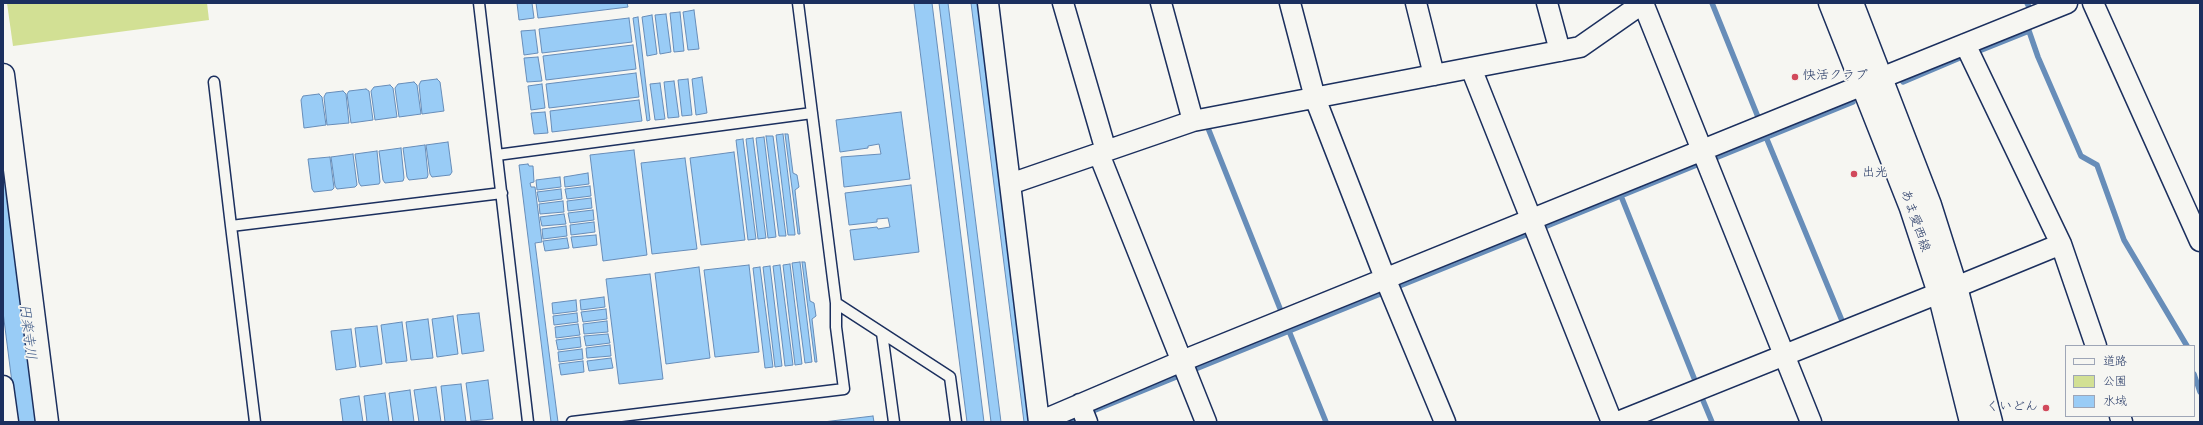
<!DOCTYPE html>
<meta charset="utf-8">
<style>
body{margin:0}
#map{position:relative;width:2203px;height:425px;overflow:hidden;background:#f6f6f2;font-family:Kalam,"Klee One",sans-serif}
canvas{display:block}
.frame{position:absolute;inset:0;border:4px solid #1b2f5e;pointer-events:none}
.legend{position:absolute;left:2065px;top:345px;width:130px;height:72px;box-sizing:border-box;background:#f6f6f2;border:1px solid #9ea6b7;margin:0;padding:5px 7px;list-style:none;font-size:12px;color:#1b2f5e}
.legend li{display:flex;align-items:center;gap:8px;height:20px}
.legend b{width:20px;border:1px solid #9ea6b7}
</style>
<div id="map">
<canvas width="2203" height="425"></canvas>
<div class="frame"></div>
<ul class="legend">
<li><b style="height:5px;background:#f6f6f2"></b>道路</li>
<li><b style="height:11px;background:#d2e094"></b>公園</li>
<li><b style="height:11px;background:#99ccf6"></b>水域</li>
</ul>
</div>
<script>
const g = document.querySelector('canvas').getContext('2d');
g.lineJoin = 'round';
function fill(path, color) {
  g.fillStyle = color;
  g.fill(path, 'evenodd');
}
function poly(rows) {
  const path = new Path2D();
  for (const r of rows) {
    path.moveTo(r[0], r[1]);
    for (let i = 2; i < r.length; i += 2) path.lineTo(r[i], r[i + 1]);
  }
  return path;
}
function trace(path, color, width, dash) {
  g.strokeStyle = color;
  g.lineWidth = width;
  g.lineCap = dash ? 'butt' : 'round';
  g.setLineDash(dash || []);
  g.stroke(path);
}
function label(font, color, halo, rows, align = 'center') {
  g.font = font + ' Kalam,"Klee One",sans-serif';
  g.lineWidth = 3.5;
  g.setLineDash([]);
  g.textBaseline = 'middle';
  g.strokeStyle = halo;
  g.fillStyle = color;
  for (const [text, x, y, turn = 0] of rows) {
    g.save();
    g.translate(x, y);
    g.rotate((+turn || 0) * Math.PI / 180);
    g.textAlign = isNaN(turn) ? turn : align;
    if (halo) g.strokeText(text, 0, 0);
    g.fillText(text, 0, 0);
    g.restore();
  }
}
const green = poly([
 [7,3,207,3,209,20,13,46]
]);
const water = poly([
 [517,3,532,3,534,18,519,20,517,3],
 [536,3,627,3,628,7,538,18,536,3],
 [914,3,932,3,984,422,967,422,914,3],
 [939,3,948,3,1001,422,991,422,939,3],
 [971,3,980,3,1033,422,1024,422,971,3],
 [694,10,699,49,688,50,683,12,694,10],
 [680,12,684,51,674,52,670,13,680,12],
 [666,14,671,52,660,54,655,15,666,14],
 [652,15,657,54,647,56,642,17,652,15],
 [638,17,650,120,647,121,633,18,638,17],
 [629,18,632,42,542,53,539,29,629,18],
 [535,30,538,53,524,55,521,31,535,30],
 [633,45,636,69,546,80,543,56,633,45],
 [538,57,542,81,527,82,524,58,538,57],
 [636,73,639,97,549,108,546,84,636,73],
 [702,77,707,113,696,115,692,79,702,77],
 [437,79,440,82,444,111,422,114,419,85,421,81,437,79],
 [688,79,692,115,682,116,678,80,688,79],
 [674,81,679,117,668,118,664,82,674,81],
 [414,82,417,85,421,114,399,117,395,88,398,84,414,82],
 [660,83,665,119,655,120,650,84,660,83],
 [542,84,545,108,531,110,528,86,542,84],
 [390,85,393,88,397,117,375,120,371,91,374,87,390,85],
 [366,89,369,91,373,120,351,123,347,94,349,91,366,89],
 [343,91,346,94,349,123,327,125,324,97,326,93,343,91],
 [319,94,322,97,326,125,304,128,301,100,303,96,319,94],
 [639,100,642,121,552,132,550,111,639,100],
 [545,112,548,133,534,134,531,113,545,112],
 [901,112,910,179,844,187,841,157,881,154,879,144,868,146,868,148,840,152,836,120,901,112],
 [783,134,795,234,795,235,788,235,776,135,783,134],
 [785,134,788,134,793,173,797,175,799,187,795,190,800,234,798,234,785,134],
 [766,136,773,136,786,236,779,236,766,136],
 [764,137,776,237,768,238,756,138,764,137],
 [753,138,766,238,758,239,746,139,753,138],
 [743,139,756,239,748,240,736,140,743,139],
 [448,142,452,172,450,175,432,177,430,174,426,145,448,142],
 [425,145,428,175,427,178,409,180,407,177,403,148,425,145],
 [401,148,404,178,403,181,385,183,383,180,379,151,401,148],
 [634,150,647,255,603,261,590,155,634,150],
 [377,151,380,182,379,184,361,186,359,183,355,154,377,151],
 [734,152,745,240,701,245,690,158,734,152],
 [3,153,37,422,17,422,3,312,3,153],
 [353,154,357,185,355,187,337,189,335,186,331,157,353,154],
 [330,157,334,188,332,190,314,192,312,189,308,159,330,157],
 [685,158,697,249,652,254,641,163,685,158],
 [528,164,529,166,533,166,534,182,530,183,531,187,535,187,542,242,535,243,558,422,551,422,519,165,528,164],
 [588,173,589,184,565,187,564,177,588,173],
 [560,177,561,187,537,190,536,180,560,177],
 [911,185,919,252,854,260,850,230,877,227,878,229,890,227,888,218,877,219,877,222,849,225,845,193,911,185],
 [590,186,591,196,567,199,565,189,590,186],
 [561,189,562,199,539,202,537,192,561,189],
 [591,198,592,208,568,211,567,201,591,198],
 [563,201,564,212,540,214,539,204,563,201],
 [593,210,594,220,570,223,568,213,593,210],
 [564,214,566,224,542,226,540,217,564,214],
 [594,222,595,232,571,235,570,225,594,222],
 [566,226,567,236,543,239,542,229,566,226],
 [596,235,597,245,573,248,571,237,596,235],
 [567,238,569,248,545,251,543,241,567,238],
 [800,262,812,362,805,363,792,263,800,262],
 [802,262,805,262,810,301,814,303,816,316,812,319,817,362,815,362,802,262],
 [790,264,802,364,795,365,783,265,790,264],
 [749,265,759,352,715,357,704,270,749,265],
 [780,265,793,365,785,366,773,266,780,265],
 [770,266,782,366,775,367,763,267,770,266],
 [699,267,710,358,666,364,655,273,699,267],
 [760,267,773,367,765,368,753,268,760,267],
 [650,274,663,379,619,384,606,279,650,274],
 [604,297,605,307,581,310,580,300,604,297],
 [576,300,577,311,553,314,552,303,576,300],
 [606,309,607,319,583,322,581,312,606,309],
 [479,313,484,351,462,354,457,315,479,313],
 [577,313,578,322,554,325,553,316,577,313],
 [453,316,458,354,437,357,432,319,453,316],
 [428,319,433,358,411,360,406,322,428,319],
 [607,321,608,332,584,334,583,324,607,321],
 [402,322,407,361,386,363,381,325,402,322],
 [578,324,580,335,556,338,555,327,578,324],
 [377,326,382,364,360,367,355,328,377,326],
 [351,329,356,367,336,370,331,331,351,329],
 [608,334,610,343,586,346,584,336,608,334],
 [580,337,581,347,558,350,556,340,580,337],
 [610,345,611,356,587,358,586,348,610,345],
 [582,349,583,359,559,362,558,352,582,349],
 [611,358,613,368,589,371,587,361,611,358],
 [583,361,584,372,561,375,559,364,583,361],
 [488,380,493,419,471,421,466,383,488,380],
 [461,384,466,422,445,422,441,386,461,384],
 [436,387,441,422,419,422,414,390,436,387],
 [410,390,414,422,393,422,389,393,410,390],
 [385,393,389,422,367,422,364,396,385,393],
 [359,396,363,422,343,422,340,399,359,396],
 [873,416,874,422,823,422,873,416]
]);
const stream = poly([
 [1712,3,1758,117],
 [2027,3,2029,7],
 [1979,51,2029,31,2038,57,2081,156,2097,165,2124,240,2187,346],
 [1903,82,1962,57],
 [1208,128,1281,311],
 [1766,137,1843,323],
 [1713,159,1853,102],
 [1621,196,1696,383],
 [1542,228,1699,164],
 [1397,287,1528,234],
 [1289,331,1326,422],
 [1193,370,1385,292],
 [2194,374,2200,392],
 [1702,398,1712,422],
 [1088,413,1181,375],
 [1066,422,1080,416]
]);
const service = poly([
 [479,3,528,422],
 [798,3,836,303,950,377,956,422],
 [214,82,231,226],
 [497,155,812,113],
 [882,333,894,422],
 [255,422,231,226,502,193],
 [572,422,844,389,836,327,836,303]
]);
const minor = poly([
 [988,3,1039,422],
 [1063,3,1106,151],
 [1161,3,1193,121],
 [1290,3,1315,98,1385,278,1445,422],
 [1416,3,1434,75],
 [1547,3,1560,51],
 [2093,3,2200,241],
 [1965,44,2061,244,2096,346],
 [1471,68,1612,422],
 [1881,78,2067,3],
 [1099,154,1206,422],
 [1010,184,1193,121,1580,47,1643,3,1811,422],
 [1956,287,2061,244],
 [3,386,8,422],
 [1080,404,1087,422],
 [2120,416,2122,422],
 [1039,422,1182,361,1863,85],
 [1618,422,1939,293]
]);
const tertiary = poly([
 [3,75,47,422]
]);
const primary = poly([
 [1830,3,1911,208,1939,293,1971,422],
 [1852,3,1930,205,1956,287,1991,422]
]);
const markers = [
 [1795,77,4,"#d1495b"],
 [1854,174,4,"#d1495b"],
 [2046,408,4,"#d1495b"]
];
const poiNames = [
 ["快活クラブ",1803,77],
 ["出光",1862,174],
 ["くいどん",2038,408,"right"]
];
const streetNames = [
 ["あま愛西線",1914,221,71]
];
const waterNames = [
 ["円楽寺川",26,332,83]
];
fill(green, '#d2e094');
fill(water, '#99ccf6');
trace(water, '#678db9', 1);
trace(stream, '#678db9', 5.5);
trace(service, '#1b2f5e', 13);
trace(minor, '#1b2f5e', 23);
trace(tertiary, '#1b2f5e', 25);
trace(primary, '#1b2f5e', 25);
trace(service, '#f6f6f2', 10);
trace(minor, '#f6f6f2', 20);
trace(tertiary, '#f6f6f2', 22);
trace(primary, '#f6f6f2', 22);
for (const [x, y, r, color] of markers) {
  const dot = new Path2D();
  dot.arc(x, y, r, 0, 2 * Math.PI);
  g.fillStyle = color;
  g.fill(dot);
  trace(dot, '#f6f6f2', 1.5);
}
label('13px', '#1b2f5e', '#f6f6f2', poiNames, 'left');
label('13px', '#1b2f5e', '#f6f6f2', streetNames);
label('italic 14px', '#3a5684', '#f6f6f2', waterNames);
</script>
